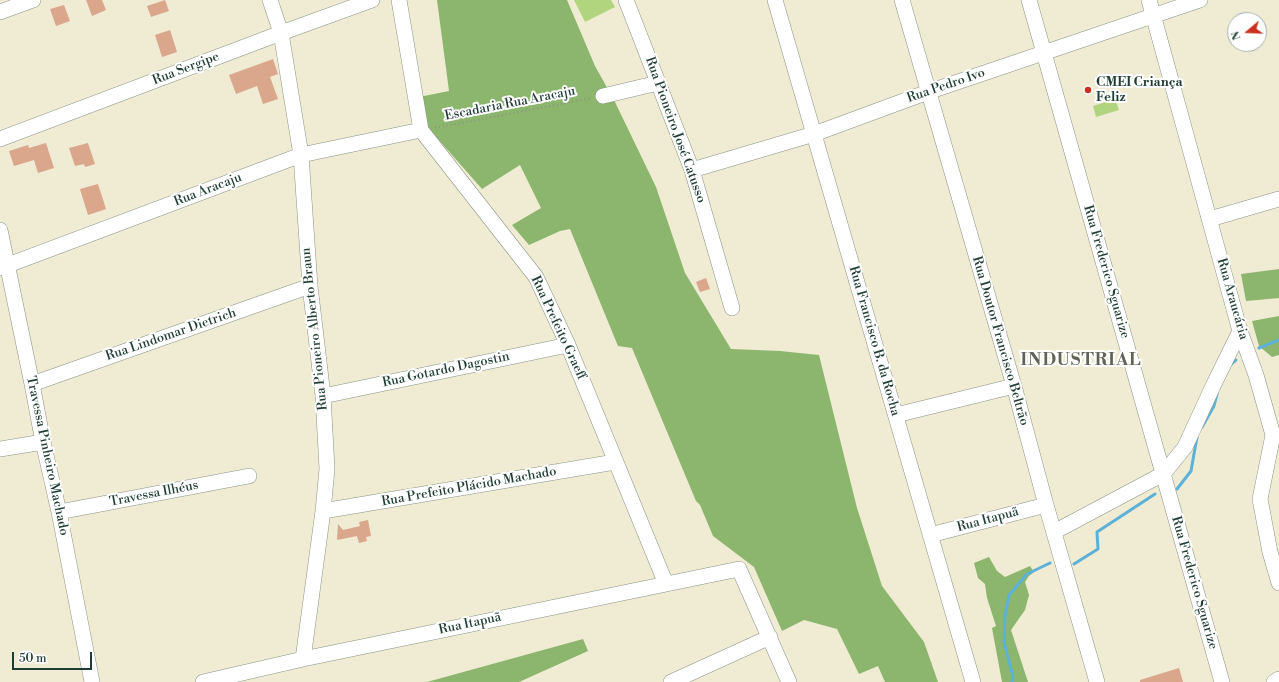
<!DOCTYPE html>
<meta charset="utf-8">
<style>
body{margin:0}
#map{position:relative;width:1279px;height:682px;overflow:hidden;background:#f0ebd3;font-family:"Libre Bodoni",serif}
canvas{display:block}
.north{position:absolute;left:1227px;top:12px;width:40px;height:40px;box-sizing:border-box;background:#fff;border:1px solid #a5b1ae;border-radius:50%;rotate:251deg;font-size:11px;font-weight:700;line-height:16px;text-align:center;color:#1f3d34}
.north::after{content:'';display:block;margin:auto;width:14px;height:18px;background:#c8321e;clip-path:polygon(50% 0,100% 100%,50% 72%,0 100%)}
.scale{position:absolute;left:12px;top:652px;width:80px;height:18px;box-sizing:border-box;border:2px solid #1f3d34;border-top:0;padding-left:5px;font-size:12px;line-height:14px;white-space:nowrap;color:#1f3d34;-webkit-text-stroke:3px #fff;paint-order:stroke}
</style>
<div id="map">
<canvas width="1279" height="682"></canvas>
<div class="north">N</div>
<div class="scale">50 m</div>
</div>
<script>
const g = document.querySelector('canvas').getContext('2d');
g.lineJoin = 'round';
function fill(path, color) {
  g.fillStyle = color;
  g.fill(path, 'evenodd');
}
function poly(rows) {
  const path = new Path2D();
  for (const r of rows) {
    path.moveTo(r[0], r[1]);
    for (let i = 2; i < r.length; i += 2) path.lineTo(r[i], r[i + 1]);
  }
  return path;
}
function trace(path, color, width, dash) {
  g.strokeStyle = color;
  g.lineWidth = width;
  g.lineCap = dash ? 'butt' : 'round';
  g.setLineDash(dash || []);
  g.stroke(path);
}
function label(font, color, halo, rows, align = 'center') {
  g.font = font + ' "Libre Bodoni",serif';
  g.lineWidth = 4;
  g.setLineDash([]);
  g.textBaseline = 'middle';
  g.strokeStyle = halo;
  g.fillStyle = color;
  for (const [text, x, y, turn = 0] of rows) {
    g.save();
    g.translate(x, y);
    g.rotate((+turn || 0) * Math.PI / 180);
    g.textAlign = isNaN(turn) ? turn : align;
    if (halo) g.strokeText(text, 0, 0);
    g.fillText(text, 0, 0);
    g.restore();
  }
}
const green = poly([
 [574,0,611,0,615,7,585,22],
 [1115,99,1119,110,1096,117,1093,106]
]);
const forest = poly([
 [437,0,567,0,595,66,614,100,656,187,685,273,731,349,780,351,819,355,857,508,882,586,924,642,938,682,885,682,878,666,859,674,837,629,804,620,782,631,754,567,713,536,700,505,696,501,632,348,618,346,570,229,560,231,529,245,512,225,541,208,520,165,482,189,423,122,419,97,449,91],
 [1279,269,1279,298,1246,301,1241,274],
 [1279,316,1279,355,1272,357,1259,346,1252,321],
 [989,557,997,571,1005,577,1030,566,1034,572,1029,576,1025,582,1029,595,1025,610,1011,630,1028,682,1002,682,992,628,996,626,987,598,985,584,978,578,974,563],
 [583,639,588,651,519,682,427,682]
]);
const stream = poly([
 [1259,348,1279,340],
 [1230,365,1236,360],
 [1202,427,1214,406,1217,394],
 [1177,489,1191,471,1197,437],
 [1074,564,1098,549,1097,532,1155,494],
 [1012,682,1013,677,1004,642,1005,616,1009,595,1027,574,1050,563]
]);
const building = poly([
 [86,0,102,0,106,10,92,16],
 [165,0,169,11,151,17,147,6],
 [64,5,70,21,56,26,50,9],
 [170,30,177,52,162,57,155,35],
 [273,59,278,74,270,77,278,99,263,104,257,86,236,94,229,75],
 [46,143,54,168,38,173,34,160,14,166,9,151,28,145,29,148],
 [88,143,95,164,85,167,84,164,75,166,69,148],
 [98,184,106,209,88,215,80,189],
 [706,278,710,289,700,292,696,282],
 [368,520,371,536,366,537,367,541,359,543,357,536,337,540,338,524,343,530,360,526,359,522],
 [1179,668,1183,682,1140,682,1140,680]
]);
const path = poly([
 [435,128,592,98]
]);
const minor = poly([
 [270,0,281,33,301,155,310,286,323,396,327,469,323,511,303,659],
 [399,0,421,130,536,277,568,345,666,584],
 [626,0,692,170,732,308],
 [775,0,973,682],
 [902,0,1014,386,1046,505,1097,682],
 [1029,0,1222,682],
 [1149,0,1240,331,1256,375,1273,435,1260,499,1270,552,1279,583],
 [0,12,33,0],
 [603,96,658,83],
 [0,139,281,33,372,0],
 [692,170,814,134,928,92,1200,0],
 [1210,219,1279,199],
 [0,230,32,384,43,442,59,512,92,682],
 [0,268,301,155,421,130],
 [32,384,310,286],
 [323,396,568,345],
 [896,415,1014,386],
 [0,449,43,442],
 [323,511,615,462],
 [59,512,249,476],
 [1054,532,1163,474,1185,447,1213,386,1240,331],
 [930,535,1046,505],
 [203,682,303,659,739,569,789,682],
 [671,682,770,637],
 [1274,682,1279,679]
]);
const markers = [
 [1088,90,4,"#c8321e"]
];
const streetNames = [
 ["Rua Sergipe",186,69,-21],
 ["Rua Pedro Ivo",946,86,-19],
 ["Escadaria Rua Aracaju",510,104,-11],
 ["Rua Pioneiro José Catusso",675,130,70],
 ["Rua Aracaju",208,190,-21],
 ["Rua Frederico Sguarize",1106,272,74],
 ["Rua Araucária",1232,299,74],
 ["Rua Prefeito Graeff",558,328,65],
 ["Rua Pioneiro Alberto Braun",315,329,-96],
 ["Rua Lindomar Dietrich",171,335,-19],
 ["Rua Francisco B. da Rocha",874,341,74],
 ["Rua Doutor Francisco Beltrão",1000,341,74],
 ["Rua Gotardo Dagostin",446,370,-12],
 ["Travessa Pinheiro Machado",47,456,78],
 ["Rua Prefeito Plácido Machado",469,487,-10],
 ["Travessa Ilhéus",154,494,-11],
 ["Rua Itapuã",988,520,-15],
 ["Rua Frederico Sguarize",1194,583,74],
 ["Rua Itapuã",470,624,-12]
];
const poiNames = [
 ["CMEI Criança",1096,83],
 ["Feliz",1096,98]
];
const districtNames = [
 ["INDUSTRIAL",1081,361]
];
fill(green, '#b1d57e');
fill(forest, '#8cb66d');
trace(stream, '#5bb1d8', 3);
fill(building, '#daa68c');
trace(minor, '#889484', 16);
trace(path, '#889484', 2, [1, 3]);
trace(minor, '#fff', 15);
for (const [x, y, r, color] of markers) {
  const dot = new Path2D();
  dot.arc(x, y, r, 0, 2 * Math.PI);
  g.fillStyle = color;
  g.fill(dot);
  trace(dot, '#fff', 1.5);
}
label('13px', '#1f3d34', '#fff', streetNames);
label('bold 13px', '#1f3d34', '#fff', poiNames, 'left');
g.letterSpacing = '1px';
label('bold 17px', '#606253', '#fff', districtNames);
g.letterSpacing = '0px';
</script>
